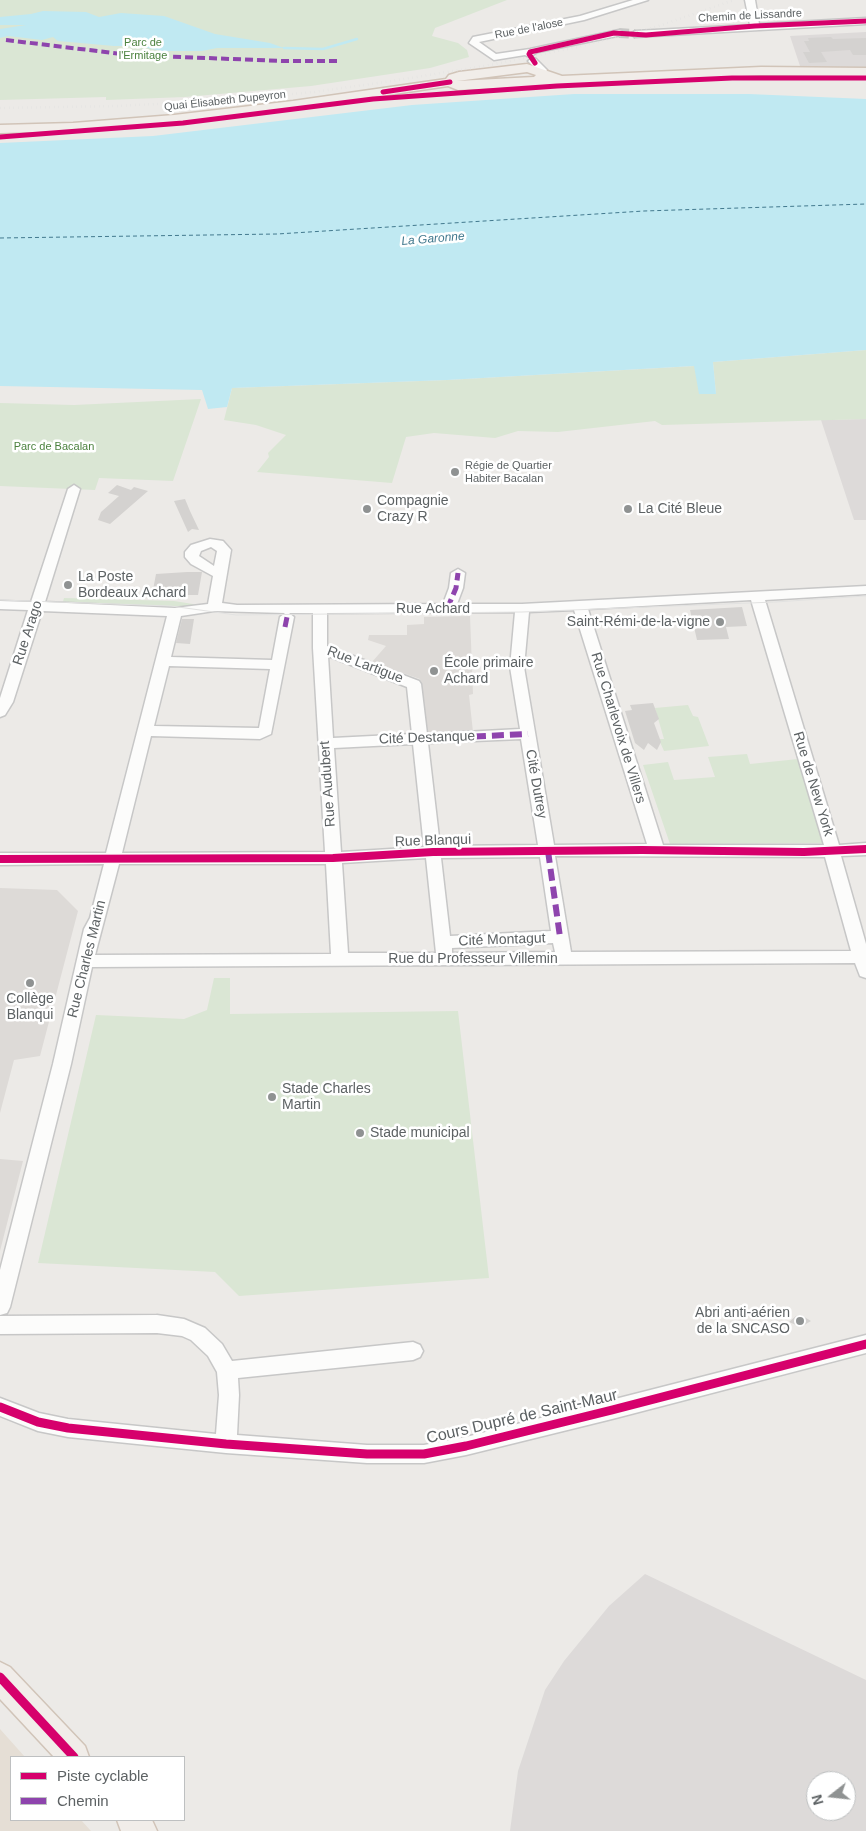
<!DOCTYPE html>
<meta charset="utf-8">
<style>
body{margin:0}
#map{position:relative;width:866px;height:1831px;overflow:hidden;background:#eceae7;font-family:Helvetica,sans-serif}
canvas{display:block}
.legend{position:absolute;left:10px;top:1756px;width:175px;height:65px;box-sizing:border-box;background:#fff;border:1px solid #bec0c1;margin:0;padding:6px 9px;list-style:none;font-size:15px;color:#5d6264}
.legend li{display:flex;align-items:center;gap:10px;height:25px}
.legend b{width:25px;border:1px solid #bec0c1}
.north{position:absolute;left:806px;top:1771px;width:50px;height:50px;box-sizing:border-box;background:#fff;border:1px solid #bec0c1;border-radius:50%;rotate:254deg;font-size:14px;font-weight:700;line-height:20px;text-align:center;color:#5d6264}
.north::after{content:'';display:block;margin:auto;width:18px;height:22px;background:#8f9292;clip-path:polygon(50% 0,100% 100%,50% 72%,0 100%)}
</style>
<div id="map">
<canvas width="866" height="1831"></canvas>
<ul class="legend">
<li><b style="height:6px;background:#d6006c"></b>Piste cyclable</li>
<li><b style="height:6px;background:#8e44ad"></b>Chemin</li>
</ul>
<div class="north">N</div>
</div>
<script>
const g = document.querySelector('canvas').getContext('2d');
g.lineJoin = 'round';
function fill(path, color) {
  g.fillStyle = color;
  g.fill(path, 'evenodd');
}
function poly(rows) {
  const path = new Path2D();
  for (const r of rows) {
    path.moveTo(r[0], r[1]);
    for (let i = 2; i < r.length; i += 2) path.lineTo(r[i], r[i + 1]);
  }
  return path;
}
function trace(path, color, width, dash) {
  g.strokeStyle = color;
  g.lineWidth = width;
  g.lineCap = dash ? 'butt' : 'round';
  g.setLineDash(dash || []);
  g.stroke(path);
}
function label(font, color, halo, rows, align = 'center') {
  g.font = font + ' Helvetica,sans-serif';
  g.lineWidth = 5;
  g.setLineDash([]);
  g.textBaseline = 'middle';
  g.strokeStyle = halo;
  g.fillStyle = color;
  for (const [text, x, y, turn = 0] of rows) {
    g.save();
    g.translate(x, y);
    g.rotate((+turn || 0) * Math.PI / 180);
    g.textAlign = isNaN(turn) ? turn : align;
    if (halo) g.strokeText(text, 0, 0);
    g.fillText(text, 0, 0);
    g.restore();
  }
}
const commercial = poly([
 [0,1729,25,1757,11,1757,11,1820,81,1820,91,1831,0,1831]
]);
const industrial = poly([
 [866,32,866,71,800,66,790,36],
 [866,419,866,520,854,520,821,420],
 [645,1574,866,1680,866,1831,510,1831,518,1771,545,1690,564,1661,609,1606],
 [816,1781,846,1781,846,1811,816,1811]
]);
const education = poly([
 [470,616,473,694,469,695,473,732,430,734,426,732,420,679,372,662,386,646,368,640,369,635,407,635,407,625,424,624,424,617],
 [0,888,57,890,78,911,40,1056,14,1060,0,1113],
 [0,1159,23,1161,0,1251]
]);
const green = poly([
 [0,0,507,0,435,28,432,36,458,43,467,50,469,57,430,68,311,86,185,97,106,100,106,97,0,100],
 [866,350,866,419,662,425,655,421,558,432,518,431,495,438,434,433,406,437,392,483,257,472,269,457,268,453,286,435,256,425,224,420,232,388,447,380,695,366,716,394,713,362],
 [201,399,173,481,99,478,95,490,0,486,0,403,74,405],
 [64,598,174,601,199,605,184,609,171,607,62,605],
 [688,705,693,716,698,717,709,746,664,751,660,742,659,739,664,739,655,708],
 [747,754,750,764,798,759,824,843,670,844,643,765,668,762,674,780,715,777,708,757],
 [214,978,230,978,230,1014,458,1011,489,1278,239,1296,215,1272,38,1263,96,1015,184,1019,207,1010]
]);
const water = poly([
 [43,11,86,12,99,17,121,13,164,16,215,34,270,43,284,48,217,48,202,51,162,51,138,46,114,46,58,41,53,37,42,40,8,36,0,38,0,29,26,25,0,25,0,17,31,14],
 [574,94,749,94,866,99,866,350,713,362,716,394,699,394,694,366,447,380,232,388,227,407,208,409,202,390,0,386,0,143,153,136,412,105]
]);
const stream = poly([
 [284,48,323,49,357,39]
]);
const ferry = poly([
 [0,238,277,234,644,211,866,204]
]);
const building = poly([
 [831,37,833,39,866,38,866,55,853,55,850,50,821,52,827,62,809,63,803,52,810,52,804,41,809,41,808,38],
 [117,485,131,490,134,487,148,491,110,524,98,520,101,512,119,496,108,493],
 [185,499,190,511,199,530,192,529,188,532,174,501],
 [187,572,202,572,198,595,152,595,156,574],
 [742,607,747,626,726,627,729,639,697,640,690,610],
 [182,619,194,619,190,644,176,643],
 [653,703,659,719,654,723,661,742,657,750,648,743,644,750,635,743,625,711,632,710,630,705],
 [801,1315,811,1321,801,1327,789,1322,796,1316]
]);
const minorTunnel = poly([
 [619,33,635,34]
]);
const minor = poly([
 [633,0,648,0,584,20,479,42,496,54,530,49,619,30,622,31,622,35,538,52,529,57,525,55,494,60,469,43,473,37,580,16,633,0],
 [745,0,755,0,759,24,866,18,866,24,635,37,630,34,635,31,750,25,745,0],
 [533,58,536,59,547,70,544,75,538,75,536,73,537,70,528,61,533,58],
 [74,485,80,489,45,602,175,608,208,604,213,576,191,564,185,557,185,552,191,545,210,539,223,541,231,550,222,603,237,605,443,604,449,588,451,573,458,569,465,573,463,588,457,604,522,604,866,586,866,594,765,600,839,845,866,843,866,855,841,856,866,944,866,978,860,976,855,963,92,967,71,1064,10,1307,7,1313,0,1315,0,1270,53,1064,84,929,90,918,104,864,0,865,0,853,106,853,167,616,42,611,13,702,5,715,0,717,0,698,28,610,0,609,0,601,31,602,68,489,74,485],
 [211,547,217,551,214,566,199,556,201,551,211,547],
 [751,600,824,845,663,845,588,609,751,600],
 [574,610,647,844,554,845,524,667,529,612,574,610],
 [214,611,285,613,280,617,272,660,171,657,181,616,214,611],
 [515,612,510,667,520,729,427,734,421,684,419,681,327,646,327,613,515,612],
 [289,613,313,613,313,648,325,852,122,853,151,736,260,739,271,734,294,617,289,613],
 [328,656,407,687,412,734,333,738,328,656],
 [169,666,270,669,259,728,154,726,169,666],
 [521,739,538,845,440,846,428,743,521,739],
 [413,744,424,847,341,852,334,748,413,744],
 [555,856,825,857,851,951,571,952,555,856],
 [540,857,551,931,450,936,441,858,540,857],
 [426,858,436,953,348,953,342,863,426,858],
 [119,864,326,864,331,954,95,955,119,864],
 [553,943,555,952,452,953,452,948,553,943],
 [157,1315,184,1319,205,1328,222,1344,232,1361,413,1342,420,1345,423,1351,420,1357,413,1360,238,1378,239,1395,237,1435,367,1445,424,1445,466,1437,866,1335,866,1353,612,1419,466,1455,424,1463,367,1463,226,1453,68,1437,38,1431,0,1416,0,1398,39,1413,68,1419,216,1434,219,1395,217,1372,208,1356,191,1340,182,1336,157,1333,0,1334,0,1316,157,1315]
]);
const major = poly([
 [527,64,562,76,761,67,866,68,866,76,761,75,458,90,448,86,293,109,174,123,73,131,0,133,0,125,73,123,174,115,293,101,446,79,449,75,459,72,527,64],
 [527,72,536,75,534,77,457,81,527,72],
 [0,1662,10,1667,85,1746,89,1757,54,1757,0,1699,0,1662],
 [117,1820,152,1820,157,1831,121,1831,117,1820]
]);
const tram = poly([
 [0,600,171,606,236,615,522,612,775,602,866,596]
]);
const rail = poly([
 [0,108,117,106,215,101,314,92,392,81,490,65,578,47,662,25,734,0]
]);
const quietFar2 = poly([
 [6,40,130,55,283,61,341,61]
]);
const quietFar1 = poly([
 [450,609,450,602,456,588,458,573],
 [285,627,287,617]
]);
const quiet = poly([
 [420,739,528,734],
 [548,851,560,937]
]);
const cyclewayFar2 = poly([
 [535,63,529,54,530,52,614,33,646,35,755,26,866,21],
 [383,92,450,82],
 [0,137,183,123,373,99,557,86,732,78,866,78]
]);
const cyclewayFar1 = poly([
 [0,859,333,858,433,852,642,850,804,852,866,849]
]);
const cycleway = poly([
 [0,1407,38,1422,68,1428,226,1444,367,1454,424,1454,466,1446,612,1410,866,1344],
 [0,1677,74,1757]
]);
const markers = [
 [455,472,5,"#8f9292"],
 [367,509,5,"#8f9292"],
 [628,509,5,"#8f9292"],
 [68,585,5,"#8f9292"],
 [720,622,5,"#8f9292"],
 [434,671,5,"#8f9292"],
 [30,983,5,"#8f9292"],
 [272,1097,5,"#8f9292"],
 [360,1133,5,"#8f9292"],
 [800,1321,5,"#8f9292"]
];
const farStreetnames = [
 ["Chemin de Lissandre",750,16,-3],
 ["Rue de l'alose",529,29,-11],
 ["Quai Élisabeth Dupeyron",225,101,-6]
];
const farParknames = [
 ["Parc de",143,43],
 ["l'Ermitage",143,56],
 ["Parc de Bacalan",54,447]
];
const farPoinames = [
 ["Régie de Quartier",465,466],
 ["Habiter Bacalan",465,479]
];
const farWaternames = [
 ["La Garonne",433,239,-5]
];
const poiNames = [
 ["Compagnie",377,501],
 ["Crazy R",377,517],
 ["La Cité Bleue",638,509],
 ["La Poste",78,577],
 ["Bordeaux Achard",78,593],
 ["Saint-Rémi-de-la-vigne",710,622,"right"],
 ["École primaire",444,663],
 ["Achard",444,679],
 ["Collège",30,999,"center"],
 ["Blanqui",30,1015,"center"],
 ["Stade Charles",282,1089],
 ["Martin",282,1105],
 ["Stade municipal",370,1133],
 ["Abri anti-aérien",790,1313,"right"],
 ["de la SNCASO",790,1329,"right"]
];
const streetNames = [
 ["Rue Achard",433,609],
 ["Rue Arago",28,633,-72],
 ["Rue Lartigue",365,665,21],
 ["Rue Charlevoix de Villers",618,728,73],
 ["Cité Destanque",427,738,-2],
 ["Rue Audubert",328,784,-94],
 ["Cité Dutrey",536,784,80],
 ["Rue de New York",813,784,73],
 ["Rue Blanqui",433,841,-2],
 ["Cité Montagut",502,940,-2],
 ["Rue Charles Martin",87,959,-76],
 ["Rue du Professeur Villemin",473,959]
];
const nearStreetnames = [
 ["Cours Dupré de Saint-Maur",522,1417,-13]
];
fill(commercial, '#e5ded5');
fill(industrial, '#dddad9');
fill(education, '#dddad7');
fill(green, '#dae6d4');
fill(water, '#c0e9f2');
trace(stream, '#c0e9f2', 2.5);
trace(ferry, '#42798e', 1, [4, 3]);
fill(building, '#d4d2d0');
trace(minorTunnel, '#c8c8c6', 10, [10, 5]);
trace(minor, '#c7c7c7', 3);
trace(major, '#d1c4b8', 3);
fill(minor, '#fcfcfb');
fill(major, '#f1ede9');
trace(tram, '#e2e2e1', 1);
trace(rail, '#e2e2e1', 2.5, [0.5, 4]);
trace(quietFar2, '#8e44ad', 4, [8, 4]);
trace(quietFar1, '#8e44ad', 5, [10, 5]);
trace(quiet, '#8e44ad', 6, [12, 6]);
trace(cyclewayFar2, '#d6006c', 5);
trace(cyclewayFar1, '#d6006c', 8);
trace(cycleway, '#d6006c', 9);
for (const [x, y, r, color] of markers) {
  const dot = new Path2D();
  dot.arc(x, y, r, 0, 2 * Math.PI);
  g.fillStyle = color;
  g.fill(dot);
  trace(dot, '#fff', 2);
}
label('11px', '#5d6264', '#fff', farStreetnames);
label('11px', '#4c823f', '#fff', farParknames);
label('11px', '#5d6264', '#fff', farPoinames, 'left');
label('italic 12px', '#42798e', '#fff', farWaternames);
label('14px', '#5d6264', '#fff', poiNames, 'left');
label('14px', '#5d6264', '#fff', streetNames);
label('16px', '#5d6264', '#fff', nearStreetnames);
</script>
